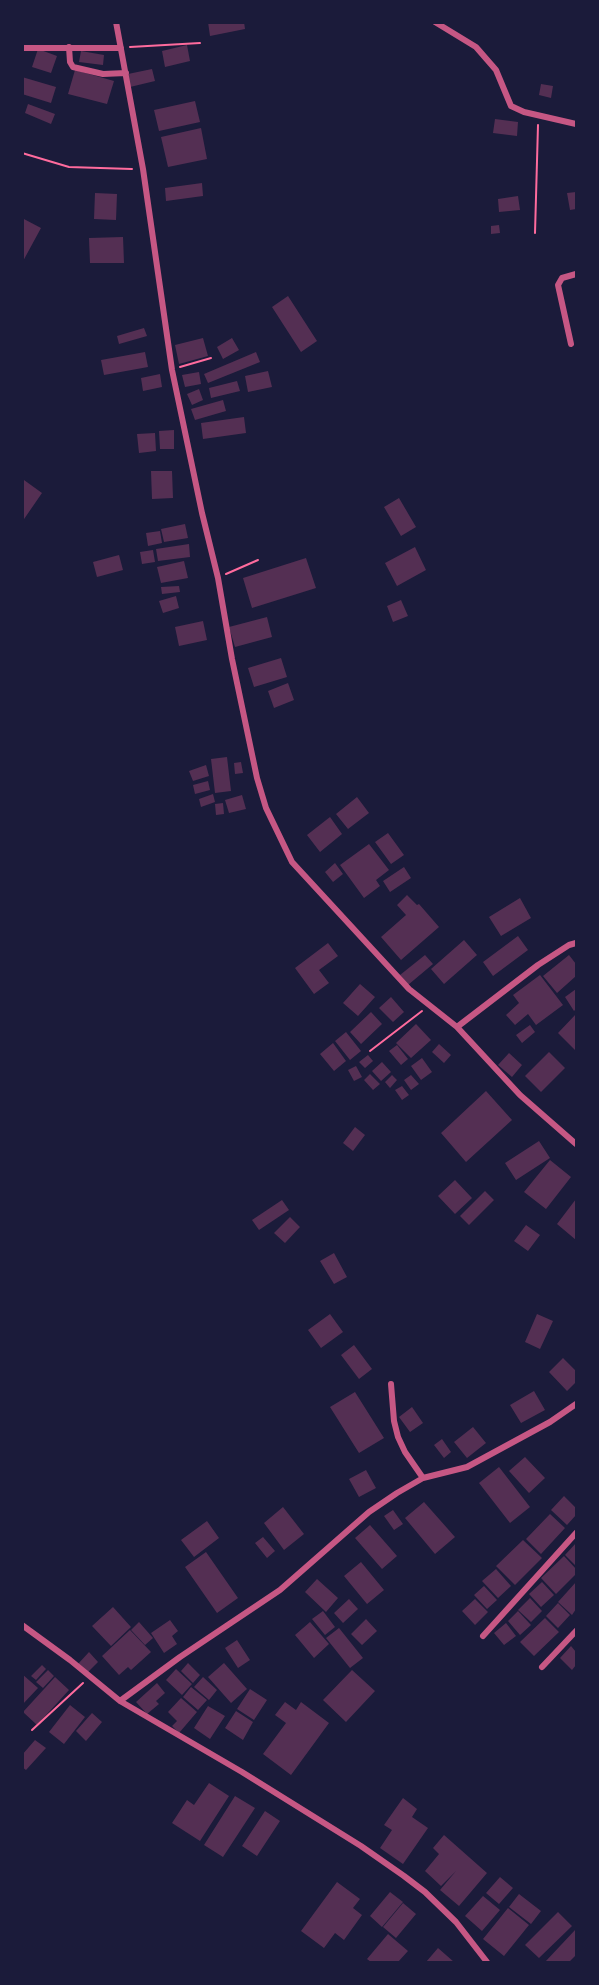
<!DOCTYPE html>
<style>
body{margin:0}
#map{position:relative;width:599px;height:1985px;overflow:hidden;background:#1b1b3a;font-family:Manrope,sans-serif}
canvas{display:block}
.frame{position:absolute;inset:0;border:24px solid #1b1b3a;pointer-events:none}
</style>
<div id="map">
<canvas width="599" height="1985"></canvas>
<div class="frame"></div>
</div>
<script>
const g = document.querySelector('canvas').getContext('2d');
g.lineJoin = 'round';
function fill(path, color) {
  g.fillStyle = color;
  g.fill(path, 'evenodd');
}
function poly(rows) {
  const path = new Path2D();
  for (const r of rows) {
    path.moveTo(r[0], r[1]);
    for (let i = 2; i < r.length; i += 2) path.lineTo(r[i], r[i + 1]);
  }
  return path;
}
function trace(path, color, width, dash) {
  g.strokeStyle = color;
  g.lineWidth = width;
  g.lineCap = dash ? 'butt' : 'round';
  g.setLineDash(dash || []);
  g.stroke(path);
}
const building = poly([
 [208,22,244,22,245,29,210,36],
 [187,45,190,61,165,67,162,51],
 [38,49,57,56,51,73,32,67],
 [81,51,104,55,103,65,79,62],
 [152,69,155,81,130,87,128,74],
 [75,70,114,81,107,104,68,94],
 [22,77,56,87,51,103,22,94],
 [541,84,553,86,551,98,539,95],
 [195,101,200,122,159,131,154,110],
 [28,104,55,114,51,124,25,113],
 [495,119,518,122,517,136,493,133],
 [201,128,207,159,168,167,161,137],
 [202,183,203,196,166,201,165,188],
 [576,192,576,209,570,210,567,193],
 [95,193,117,194,116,220,94,219],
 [518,196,520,210,499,212,498,199],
 [22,218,41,228,22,263],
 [499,225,500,233,491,234,491,226],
 [123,237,124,263,90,263,89,238],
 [288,296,317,341,301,352,272,307],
 [144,328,147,336,119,344,117,336],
 [203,338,208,356,179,364,175,345],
 [232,338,239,350,223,359,217,347],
 [145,352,148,367,104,375,101,360],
 [256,352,260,362,208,383,204,374],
 [268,371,272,387,248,392,245,376],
 [199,372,201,384,185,387,182,375],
 [160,374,162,387,143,391,141,378],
 [237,381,240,391,211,398,209,388],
 [199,389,203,400,192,405,187,394],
 [223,400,226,411,195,420,191,409],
 [244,417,246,433,203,439,201,423],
 [174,430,174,449,160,449,159,431],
 [155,433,156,451,139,453,137,434],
 [151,471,172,471,173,498,152,499],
 [24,480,42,493,22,522,22,483],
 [399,498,416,527,401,536,384,507],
 [185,524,188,538,164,542,161,529],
 [160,531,162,543,148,546,146,533],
 [189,544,190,557,158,561,156,549],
 [415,547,426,570,397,586,385,563],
 [153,550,155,562,142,564,140,552],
 [119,555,123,570,97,577,93,562],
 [306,558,316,588,252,608,243,578],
 [184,561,188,578,161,583,157,567],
 [179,586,180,592,162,594,161,587],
 [176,596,179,608,163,613,159,601],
 [401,600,408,616,393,622,387,606],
 [267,617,272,637,235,647,229,627],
 [203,621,207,640,179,646,175,627],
 [281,658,287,677,254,687,248,668],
 [288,683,294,700,274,708,268,691],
 [227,757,231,791,215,793,211,759],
 [241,762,243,773,235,774,234,763],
 [206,765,209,776,193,781,189,771],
 [208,781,210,790,195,794,193,785],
 [213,794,215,802,201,807,199,799],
 [242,795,246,809,229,813,225,800],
 [357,797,369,813,348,829,336,814],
 [223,803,224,814,216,815,215,804],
 [330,817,342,834,320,852,307,835],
 [388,833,404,855,391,864,375,842],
 [369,844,389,870,376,880,380,886,364,898,340,865],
 [335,863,343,874,333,882,325,872],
 [404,867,411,878,390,892,383,881],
 [407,895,417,905,419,904,439,927,401,960,381,937,406,915,397,905],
 [520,898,531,918,501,936,489,917],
 [518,936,528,950,493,976,483,962],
 [464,940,477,955,444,984,431,969],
 [328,943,338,956,319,970,329,983,314,994,295,968],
 [425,955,433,964,408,985,400,975],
 [569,955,576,964,576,976,557,993,543,976],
 [540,975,563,1005,536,1025,528,1014,515,1025,506,1015,519,1003,513,995],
 [360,984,375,997,358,1016,343,1003],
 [576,989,576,1009,574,1011,565,997],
 [391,997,404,1012,393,1022,379,1008],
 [371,1012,382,1024,361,1044,350,1032],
 [576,1014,576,1051,558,1033],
 [416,1024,431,1040,411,1058,396,1043],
 [530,1025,535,1032,522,1043,516,1035],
 [346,1032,361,1051,350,1060,335,1041],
 [333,1043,346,1061,334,1071,320,1054],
 [439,1044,451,1055,444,1063,432,1052],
 [397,1045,408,1059,401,1065,389,1051],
 [549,1052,565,1068,541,1092,525,1076],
 [509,1053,522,1065,512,1077,498,1065],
 [368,1055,373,1061,365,1068,359,1062],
 [422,1058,432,1072,421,1080,411,1066],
 [382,1062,391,1072,381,1081,372,1071],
 [356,1066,362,1077,354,1081,348,1070],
 [370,1074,380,1084,373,1090,364,1080],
 [392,1075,397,1080,390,1088,385,1082],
 [411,1075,419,1084,411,1090,404,1080],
 [402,1086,409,1095,402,1100,395,1090],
 [486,1091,512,1120,466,1162,441,1133],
 [355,1127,365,1135,353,1151,343,1143],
 [539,1141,550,1158,516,1180,505,1163],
 [550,1160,571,1177,546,1209,524,1192],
 [455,1180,472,1198,455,1214,438,1196],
 [485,1191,494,1200,469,1225,460,1216],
 [576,1199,576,1240,557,1224],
 [282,1200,289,1210,259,1230,252,1220],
 [290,1217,300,1227,285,1243,274,1233],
 [526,1225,540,1235,528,1251,514,1241],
 [334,1253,347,1277,334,1284,320,1261],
 [330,1314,343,1332,321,1348,308,1330],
 [537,1314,553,1321,540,1349,525,1342],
 [354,1345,372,1369,359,1379,341,1355],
 [563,1358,576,1371,576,1382,567,1391,549,1372],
 [534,1391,545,1410,521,1423,510,1405],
 [355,1392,384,1438,359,1453,330,1407],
 [412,1407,423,1423,410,1432,399,1417],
 [473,1427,486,1443,467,1458,454,1442],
 [442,1439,451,1452,444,1458,434,1445],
 [525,1457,545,1478,529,1493,509,1471],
 [499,1467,530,1507,510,1523,479,1483],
 [366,1470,376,1488,359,1497,349,1479],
 [564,1496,576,1508,576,1515,567,1525,551,1510],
 [424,1502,455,1537,435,1554,405,1518],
 [283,1507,304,1534,284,1550,264,1523],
 [393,1510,403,1524,394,1530,384,1516],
 [550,1514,565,1528,541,1554,526,1539],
 [207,1521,219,1538,194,1557,181,1540],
 [370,1525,397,1556,382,1569,355,1538],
 [263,1537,275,1551,267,1558,255,1543],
 [523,1540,542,1558,515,1585,496,1566],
 [576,1543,576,1566,565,1555],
 [206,1552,238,1598,217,1613,185,1567],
 [564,1556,576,1569,576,1574,556,1594,541,1578],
 [361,1562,384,1590,367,1604,344,1576],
 [496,1569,511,1586,498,1598,482,1581],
 [317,1579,338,1598,326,1612,305,1592],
 [542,1582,554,1595,541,1607,529,1594],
 [576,1582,576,1609,572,1615,558,1602],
 [484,1586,497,1600,487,1609,474,1595],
 [530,1598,542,1611,531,1622,518,1610],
 [349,1599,358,1609,343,1623,334,1613],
 [475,1599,488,1612,475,1625,462,1611],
 [558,1603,570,1615,558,1628,546,1616],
 [113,1607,131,1627,111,1646,92,1626],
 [323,1611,335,1627,325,1635,312,1619],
 [518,1611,531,1625,520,1635,508,1621],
 [545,1618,559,1632,534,1656,520,1642],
 [366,1619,377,1631,362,1645,351,1634],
 [170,1620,178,1631,172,1636,177,1644,164,1653,151,1633],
 [139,1622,153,1638,145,1645,131,1630],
 [310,1622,329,1644,314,1658,295,1635],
 [506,1623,516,1636,504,1645,494,1633],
 [339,1628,363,1658,350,1668,326,1638],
 [130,1630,151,1652,131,1670,128,1667,119,1675,102,1656],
 [237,1640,250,1660,238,1668,225,1648],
 [571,1646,576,1652,576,1665,572,1670,560,1658],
 [89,1652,98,1662,87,1673,78,1664],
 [188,1663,200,1675,193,1683,181,1671],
 [224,1663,247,1689,231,1703,208,1677],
 [42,1665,46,1669,36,1680,31,1676],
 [176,1669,192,1684,182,1695,166,1680],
 [48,1670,54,1676,43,1688,36,1682],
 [352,1670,375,1691,346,1722,323,1700],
 [22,1674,38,1688,22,1705],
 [55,1677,69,1690,37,1725,23,1712],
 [203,1677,217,1690,209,1700,194,1687],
 [157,1683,165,1693,156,1701,159,1704,147,1714,136,1702],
 [191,1687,207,1700,198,1710,183,1697],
 [250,1689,267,1700,254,1720,237,1709],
 [181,1698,197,1712,179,1733,172,1726,177,1721,168,1712],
 [285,1702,296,1710,301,1702,329,1723,291,1775,263,1754,286,1723,275,1715],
 [70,1705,85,1717,64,1744,49,1732],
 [208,1706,225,1716,210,1739,194,1728],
 [236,1711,253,1722,243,1740,225,1728],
 [92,1713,102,1722,86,1741,76,1731],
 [35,1740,46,1748,26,1770,22,1767,22,1755],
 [209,1783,229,1796,200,1841,172,1823,187,1800,194,1805],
 [235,1796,255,1808,223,1857,204,1845],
 [403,1798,417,1809,412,1817,428,1828,403,1864,380,1848,392,1830,384,1825],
 [265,1811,280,1821,257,1856,242,1846],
 [444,1835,487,1873,459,1906,440,1890,456,1871,441,1886,425,1871,439,1854,433,1848],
 [500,1877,513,1888,499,1904,486,1893],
 [337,1882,360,1899,353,1908,362,1915,344,1940,335,1933,324,1948,301,1931],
 [390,1892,403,1902,382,1927,370,1916],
 [519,1894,541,1911,531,1924,509,1907],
 [483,1896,500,1910,482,1931,465,1916],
 [403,1903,416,1914,396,1938,383,1927],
 [508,1908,529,1925,504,1956,483,1939],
 [558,1912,572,1926,539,1958,525,1945],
 [576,1929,576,1955,569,1962,545,1962],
 [388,1934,408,1951,398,1962,371,1962,367,1959],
 [438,1948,454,1962,426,1962]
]);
const path = poly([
 [130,47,200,43],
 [22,153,69,167,132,169],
 [535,233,538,125],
 [180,367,211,358],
 [226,574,258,560],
 [370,1051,422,1011],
 [32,1730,83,1683]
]);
const minor = poly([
 [116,22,143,169,172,370,202,513,218,578,232,659,257,778,266,808,292,862,409,989,457,1027,520,1095,576,1144],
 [435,22,476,47,496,70,511,106,524,112,576,124],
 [69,47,70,62,73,67,103,74,126,73],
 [22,48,121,48],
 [571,344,558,285,562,278,576,274],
 [457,1027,538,965,569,945,576,943],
 [391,1384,394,1421,398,1437,405,1452,423,1478],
 [22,1625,70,1660,120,1701,242,1772,361,1846,404,1876,425,1892,456,1922,487,1962],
 [483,1636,576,1533],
 [542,1667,576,1631],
 [120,1701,180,1657,280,1590,369,1512,397,1493,423,1478,467,1467,550,1422,576,1404]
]);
fill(building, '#542f53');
trace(path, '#ff6b9d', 2);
trace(minor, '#c65784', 6);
</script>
